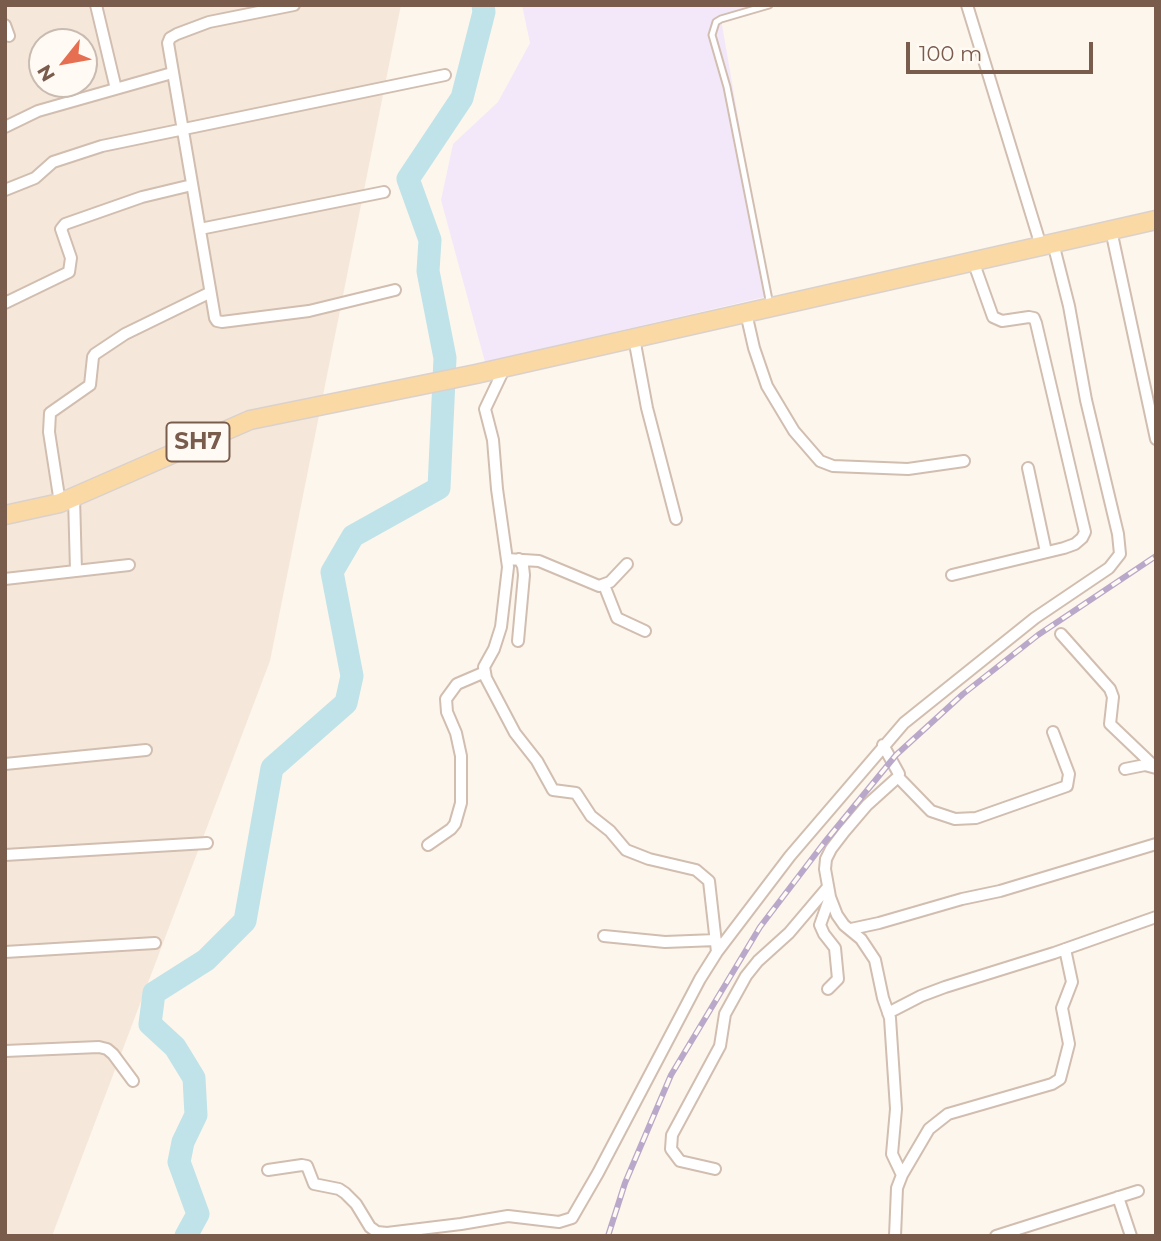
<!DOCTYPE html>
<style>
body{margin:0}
#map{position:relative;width:1161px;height:1241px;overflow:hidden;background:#fdf6ec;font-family:Montserrat,sans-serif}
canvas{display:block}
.frame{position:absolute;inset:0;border:7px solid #7a5c4d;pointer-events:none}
.north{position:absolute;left:28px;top:28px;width:70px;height:70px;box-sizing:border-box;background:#fffaf3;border:2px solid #cabbb1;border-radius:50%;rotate:239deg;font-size:19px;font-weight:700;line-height:28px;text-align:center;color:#7a5c4d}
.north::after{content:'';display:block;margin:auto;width:24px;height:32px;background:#e76f51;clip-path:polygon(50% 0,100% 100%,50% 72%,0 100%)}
.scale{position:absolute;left:906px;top:42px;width:187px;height:32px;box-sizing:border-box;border:4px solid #7a5c4d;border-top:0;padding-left:9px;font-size:21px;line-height:24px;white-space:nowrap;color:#7a5c4d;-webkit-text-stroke:5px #fffaf3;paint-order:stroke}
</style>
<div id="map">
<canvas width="1161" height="1241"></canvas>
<div class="frame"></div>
<div class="north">N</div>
<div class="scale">100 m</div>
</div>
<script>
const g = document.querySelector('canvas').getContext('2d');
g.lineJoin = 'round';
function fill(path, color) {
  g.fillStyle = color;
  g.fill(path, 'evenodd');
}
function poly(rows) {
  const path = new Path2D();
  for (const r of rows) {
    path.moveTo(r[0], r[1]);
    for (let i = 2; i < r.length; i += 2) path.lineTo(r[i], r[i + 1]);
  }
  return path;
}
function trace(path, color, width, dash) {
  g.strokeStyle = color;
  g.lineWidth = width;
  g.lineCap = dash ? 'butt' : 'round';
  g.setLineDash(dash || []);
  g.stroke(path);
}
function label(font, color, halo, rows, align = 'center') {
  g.font = font + ' Montserrat,sans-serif';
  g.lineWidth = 5;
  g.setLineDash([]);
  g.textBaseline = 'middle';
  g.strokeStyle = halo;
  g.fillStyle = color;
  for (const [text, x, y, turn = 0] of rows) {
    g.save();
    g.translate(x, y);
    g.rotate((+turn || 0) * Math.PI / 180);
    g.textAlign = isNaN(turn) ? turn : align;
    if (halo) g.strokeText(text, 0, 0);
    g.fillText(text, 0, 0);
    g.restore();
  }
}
const residential = poly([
 [5,5,401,5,270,661,52,1236,5,1236],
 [42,42,84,42,84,84,42,84]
]);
const education = poly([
 [522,5,769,5,721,19,769,296,485,362,441,200,453,144,498,102,530,43]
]);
const river = poly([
 [186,1236,198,1214,179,1162,183,1142,196,1115,194,1078,175,1047,150,1024,154,993,206,960,245,921,272,768,346,703,352,676,332,572,353,536,439,488,445,358,428,271,430,240,408,179,462,98,484,12,483,5]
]);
const service = poly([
 [769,5,721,19,716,22,712,35,727,87,770,305]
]);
const minor = poly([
 [96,5,116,89],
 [294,5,209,22,177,34,170,38,168,43,215,318,217,321,222,322,309,311,395,290],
 [967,5,1041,246],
 [5,25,9,36],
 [5,127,38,111,172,73],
 [5,190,35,178,53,162,102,146,445,75],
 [200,229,384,192],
 [1111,230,1156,439],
 [5,303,69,272,71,258,61,229,65,224,142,197,192,185],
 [746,313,754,348,767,386,794,431,820,461,833,466,908,469,964,461],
 [634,338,647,408,676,519],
 [505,367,485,409,493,440,497,489,508,567,501,627,494,649,484,667,486,678,515,733,537,761,553,790,576,793,591,816,610,831,626,850,649,859,696,870,709,881,717,952],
 [1028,468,1046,552],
 [74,497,76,571],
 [60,503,49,432,50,413,90,385,93,357,95,354,125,334,209,293],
 [507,559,539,561,599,586,610,582,627,564],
 [952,575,1064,548,1075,544,1082,538,1085,532,1036,323,1034,318,1029,317,1002,321,993,317,973,261],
 [5,579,129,565],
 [604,585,617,618,645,631],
 [1061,634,1110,689,1113,697,1110,724,1155,767],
 [518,641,524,575,523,566,519,559],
 [883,745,899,774,898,777,867,805,844,832,831,849,826,859,825,869,830,897,837,915,844,925,861,939,875,960,883,998,890,1018,896,1109,892,1154,902,1175,897,1188,895,1236],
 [5,764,146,750],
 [1125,769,1145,765,1156,768],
 [898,777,931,811,955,819,976,818,1067,786,1069,774,1053,732],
 [428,845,451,829,455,824,461,803,461,756,456,733,447,712,446,699,457,684,485,672],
 [5,855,207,843],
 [851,929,879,923,962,899,1000,891,1156,844],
 [604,936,665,942,716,940],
 [5,952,155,943],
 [828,989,838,979,835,948,824,934,820,925,830,897],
 [888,1013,921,996,945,987,1054,953,1156,917],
 [5,1051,99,1047,107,1049,113,1054,133,1081],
 [715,1169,680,1161,671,1149,672,1135,720,1046,725,1014,746,976,758,961,789,933,828,887],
 [268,1170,302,1165,307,1166,314,1184,339,1189,345,1193,356,1204,370,1227,377,1232,387,1233,461,1224,508,1216,559,1222,572,1218,598,1173,700,979,717,952,790,856,904,723,1035,618,1109,568,1120,554,1118,534,1086,400,1069,306,1053,243],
 [902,1175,929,1129,948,1114,1052,1084,1060,1079,1069,1044,1062,1008,1072,982,1065,949],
 [1118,1197,1131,1236],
 [996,1236,1138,1191]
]);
const primary = poly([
 [5,515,60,503,250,420,476,374,1156,220]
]);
const rail = poly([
 [608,1236,625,1183,671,1075,760,927,824,843,896,755,963,694,1038,635,1156,556]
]);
const shields = [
 [198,442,63]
];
const shieldNames = [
 ["SH7",198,442]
];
fill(residential, '#f5e8da');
fill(education, '#f3e8fa');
trace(river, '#bfe3e8', 23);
trace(service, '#d1beb0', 9);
trace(minor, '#d1beb0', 14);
trace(primary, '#dad1cd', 21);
trace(service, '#fff', 5);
trace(minor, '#fff', 10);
trace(primary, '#fbd9a5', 18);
trace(rail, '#b9a8c9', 6);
trace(rail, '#fffaf3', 3.5, [10]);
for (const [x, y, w] of shields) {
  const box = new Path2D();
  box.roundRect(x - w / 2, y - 19.5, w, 39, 5);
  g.fillStyle = '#fffaf3';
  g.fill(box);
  trace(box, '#7a5c4d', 2);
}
label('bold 23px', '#7a5c4d', null, shieldNames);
</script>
